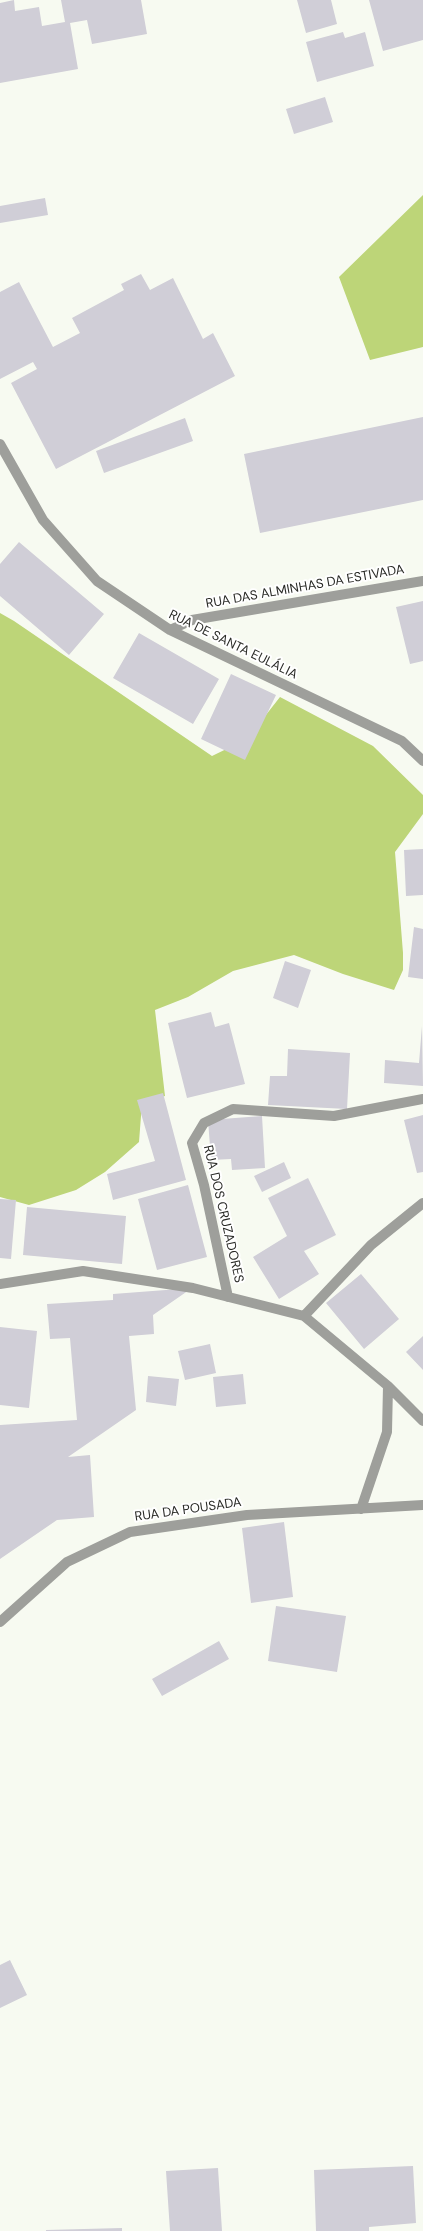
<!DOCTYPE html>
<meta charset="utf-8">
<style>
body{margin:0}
canvas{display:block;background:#f7faf1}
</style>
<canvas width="423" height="2231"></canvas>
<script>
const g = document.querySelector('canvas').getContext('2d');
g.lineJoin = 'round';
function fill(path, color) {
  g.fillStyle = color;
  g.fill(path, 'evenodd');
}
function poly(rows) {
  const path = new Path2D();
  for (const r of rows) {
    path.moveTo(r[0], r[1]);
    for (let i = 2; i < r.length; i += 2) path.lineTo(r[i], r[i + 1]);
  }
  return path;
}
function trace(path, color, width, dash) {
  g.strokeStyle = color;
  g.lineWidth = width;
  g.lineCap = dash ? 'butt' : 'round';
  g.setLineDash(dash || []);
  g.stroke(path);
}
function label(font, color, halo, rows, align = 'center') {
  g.font = font + ' "DM Sans",sans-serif';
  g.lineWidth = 4;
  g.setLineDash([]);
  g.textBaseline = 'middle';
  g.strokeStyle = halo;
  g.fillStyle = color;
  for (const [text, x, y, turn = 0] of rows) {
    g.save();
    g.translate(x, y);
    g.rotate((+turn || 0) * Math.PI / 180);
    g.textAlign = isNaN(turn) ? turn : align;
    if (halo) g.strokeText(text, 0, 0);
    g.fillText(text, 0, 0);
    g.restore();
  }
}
const forest = poly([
 [423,195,423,347,370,360,339,277],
 [0,613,14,621,212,756,247,739,280,697,373,746,423,795,423,814,395,852,403,953,403,970,394,990,343,974,294,955,233,971,188,997,155,1010,165,1096,142,1103,139,1142,105,1172,76,1190,29,1205,0,1197]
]);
const building = poly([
 [14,0,15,11,39,7,42,26,65,22,61,0,141,0,147,34,92,44,87,20,70,23,78,69,0,83,0,3],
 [297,0,331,0,337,24,306,33],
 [369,0,423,0,423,40,383,51],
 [343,32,345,38,365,32,374,66,317,82,306,42],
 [325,97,333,122,294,134,286,109],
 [45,198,48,215,0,223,0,206],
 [141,274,150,290,173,278,203,339,213,333,235,376,56,469,11,383,37,369,33,362,0,379,0,292,19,282,53,347,80,333,72,318,124,290,121,284],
 [423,417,423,500,260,533,244,454],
 [185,418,193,441,104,473,96,451],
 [19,542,104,614,69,655,0,596,0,564],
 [423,601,423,661,410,664,396,607],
 [139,633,219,679,193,724,113,678],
 [231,674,276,695,245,760,201,739],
 [423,849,423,895,406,896,404,850],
 [414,927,423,929,423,979,408,977],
 [285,961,311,970,298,1008,273,998],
 [211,1012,215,1027,229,1023,245,1084,187,1098,168,1023],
 [422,1026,423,1086,384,1083,385,1060,419,1063],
 [288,1049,350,1053,347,1109,268,1105,270,1076,287,1076],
 [163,1093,186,1180,113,1200,107,1174,155,1161,137,1100],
 [423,1115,423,1172,417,1173,404,1120],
 [262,1116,265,1168,232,1170,231,1159,211,1160,208,1120],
 [284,1162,291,1178,262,1192,254,1176],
 [308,1178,336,1235,304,1251,319,1274,279,1299,253,1257,287,1236,268,1198],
 [188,1185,207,1257,157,1270,138,1199],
 [0,1199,16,1200,11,1259,0,1258],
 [27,1207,126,1216,122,1264,23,1255],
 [361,1274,399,1319,364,1349,326,1303],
 [192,1288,153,1315,154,1334,129,1336,136,1410,68,1457,90,1455,94,1517,57,1520,0,1559,0,1425,77,1420,70,1338,50,1339,47,1304,113,1300,113,1294],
 [0,1327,37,1331,29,1408,0,1405],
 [423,1336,423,1370,406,1352],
 [210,1344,216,1373,185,1380,178,1351],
 [243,1374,246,1404,216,1407,213,1377],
 [148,1376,179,1379,176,1406,146,1402],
 [284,1522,293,1597,251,1603,242,1528],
 [276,1606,346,1616,337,1672,268,1661],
 [219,1641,229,1659,162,1696,152,1679],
 [10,1960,27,1995,0,2008,0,1965],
 [413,2166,416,2223,369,2227,369,2231,316,2231,314,2170],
 [218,2168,222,2231,170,2231,166,2171],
 [122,2228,122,2231,46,2231,46,2230]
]);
const minor = poly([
 [0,444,43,520,97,581,170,630,402,741,423,761],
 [170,630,192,620,423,581],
 [0,1284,83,1271,193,1288,304,1316,388,1386,423,1421],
 [228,1297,204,1185,192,1143,204,1123,233,1109,334,1116,423,1099],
 [304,1316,371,1245,423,1203],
 [361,1509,387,1432,388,1386],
 [0,1622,67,1562,130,1532,247,1515,423,1505]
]);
const streetNames = [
 ["RUA DAS ALMINHAS DA ESTIVADA",305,587,-10],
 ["RUA DE SANTA EULÁLIA",233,645,26],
 ["RUA DOS CRUZADORES",223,1214,77],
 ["RUA DA POUSADA",188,1510,-8]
];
fill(forest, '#bdd578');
fill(building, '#d0ced7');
trace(minor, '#9e9f9b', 10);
label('13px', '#292a26', '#fff', streetNames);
</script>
